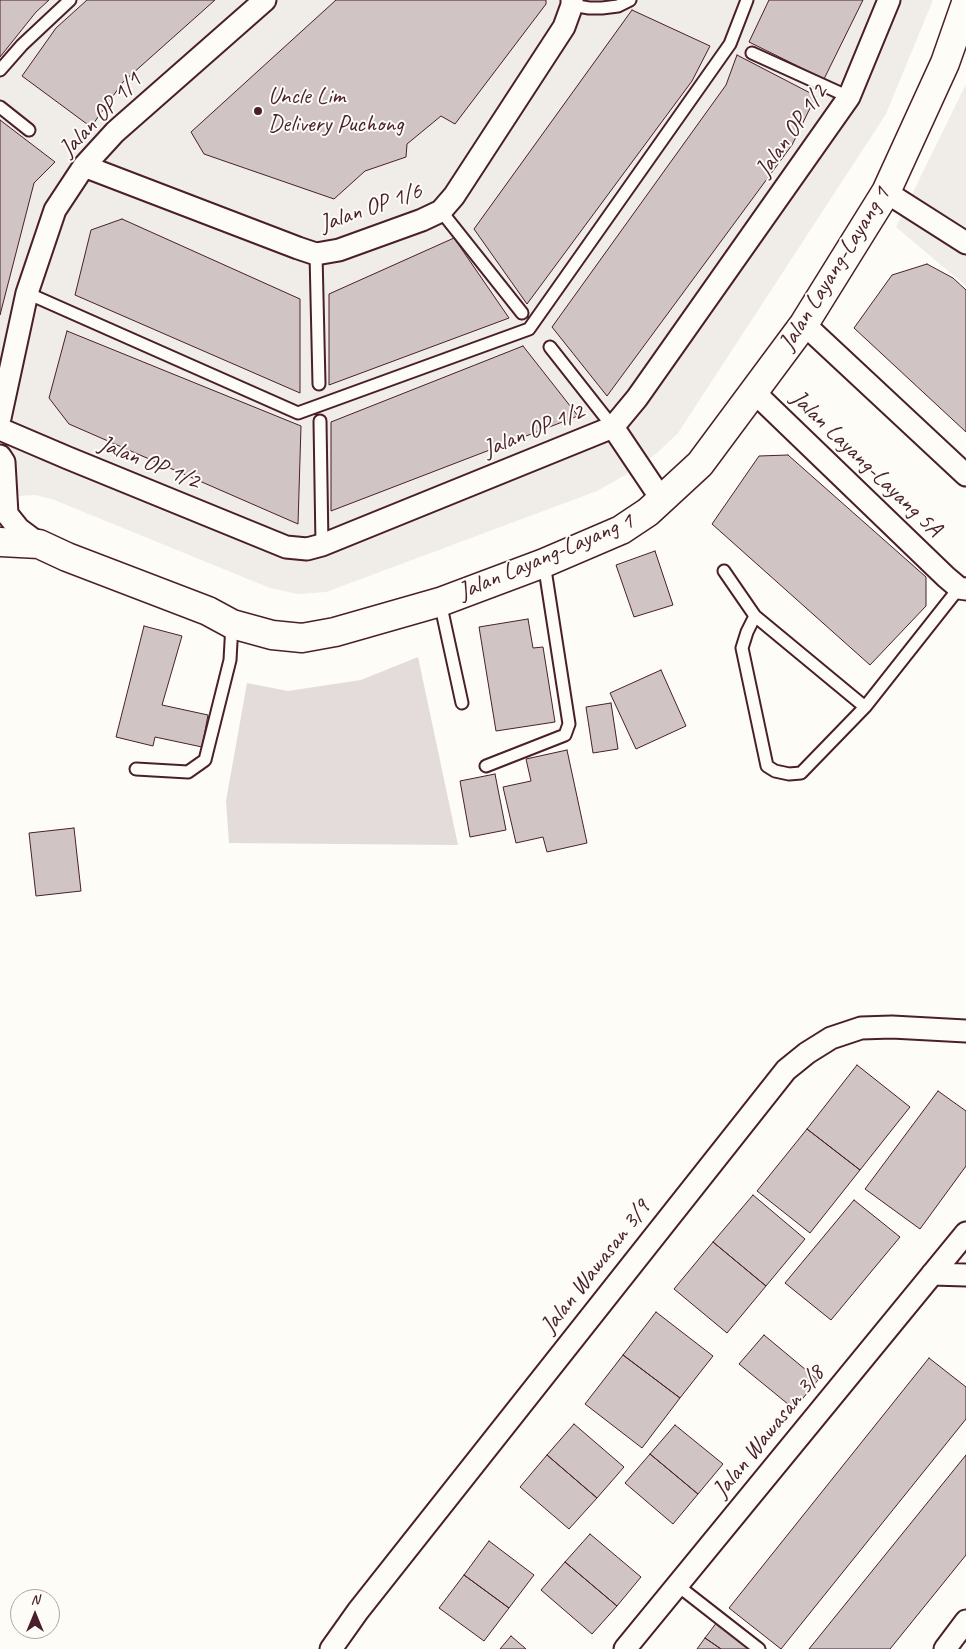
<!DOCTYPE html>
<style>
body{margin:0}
#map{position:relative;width:966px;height:1649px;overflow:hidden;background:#fdfcf7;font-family:Caveat,sans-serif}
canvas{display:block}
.north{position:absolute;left:10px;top:1589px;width:50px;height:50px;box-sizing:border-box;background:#fdfcf7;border:1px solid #b5a4a5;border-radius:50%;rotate:0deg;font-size:14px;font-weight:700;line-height:20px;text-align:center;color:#4a1f2b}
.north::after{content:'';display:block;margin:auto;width:18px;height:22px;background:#4a1f2b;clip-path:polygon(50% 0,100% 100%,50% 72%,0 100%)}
</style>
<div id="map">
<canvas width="966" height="1649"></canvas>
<div class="north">N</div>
</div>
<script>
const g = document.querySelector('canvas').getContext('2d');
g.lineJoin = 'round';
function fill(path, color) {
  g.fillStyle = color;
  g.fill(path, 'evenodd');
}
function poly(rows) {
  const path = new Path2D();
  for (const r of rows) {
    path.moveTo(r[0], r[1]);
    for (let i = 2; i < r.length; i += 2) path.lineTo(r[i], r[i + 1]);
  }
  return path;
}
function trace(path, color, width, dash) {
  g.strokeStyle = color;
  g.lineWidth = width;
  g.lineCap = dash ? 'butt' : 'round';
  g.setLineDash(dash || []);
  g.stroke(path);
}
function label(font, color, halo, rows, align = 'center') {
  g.font = font + ' Caveat,sans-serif';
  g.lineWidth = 4;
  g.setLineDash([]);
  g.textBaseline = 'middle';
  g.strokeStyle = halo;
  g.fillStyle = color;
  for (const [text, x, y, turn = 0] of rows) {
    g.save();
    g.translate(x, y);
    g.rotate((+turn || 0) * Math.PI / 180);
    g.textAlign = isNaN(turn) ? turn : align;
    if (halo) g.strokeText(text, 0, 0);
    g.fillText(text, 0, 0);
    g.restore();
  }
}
const built = poly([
 [0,0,933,0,886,114,678,433,657,453,627,474,597,491,326,592,298,594,270,588,52,499,35,495,0,497],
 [966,84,966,286,896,227]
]);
const green = poly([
 [418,657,458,845,229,843,226,801,247,683,288,691,361,680]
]);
const building = poly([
 [0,0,49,0,36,12,0,57,0,0],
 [87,0,215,0,123,82,91,127,22,76,56,28,87,0],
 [336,0,546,0,546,4,455,124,441,116,407,144,406,157,365,171,334,199,204,154,191,132,336,0],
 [769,0,863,0,824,79,749,42,769,0],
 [632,10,710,46,692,81,527,304,474,229,632,10],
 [737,55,816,96,792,145,607,396,552,327,726,85,737,55],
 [0,120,55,162,34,183,0,315,0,120],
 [122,219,300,299,300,393,75,295,91,230,122,219],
 [454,238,509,318,329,385,329,294,454,238],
 [927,264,953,278,966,290,966,432,854,328,892,275,927,264],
 [67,331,301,426,298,524,69,424,49,398,67,331],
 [523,346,578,416,331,511,331,422,523,346],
 [788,455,926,577,926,606,870,665,712,524,759,456,788,455],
 [655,551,673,605,634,617,616,565,655,551],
 [528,619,533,648,543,647,555,722,496,731,479,627,528,619],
 [144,626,182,636,162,705,208,715,202,747,155,737,153,746,116,737,144,626],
 [661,670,686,726,636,749,610,693,661,670],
 [611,703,618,749,593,753,586,707,611,703],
 [567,750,587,843,547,852,543,837,516,843,503,787,531,781,526,759,567,750],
 [495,774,506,830,470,837,460,781,495,774],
 [74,828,81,891,36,896,29,833,74,828],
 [857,1065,910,1107,860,1170,807,1129,857,1065],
 [938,1091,966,1111,966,1166,920,1229,865,1189,938,1091],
 [807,1129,860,1170,810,1233,757,1191,807,1129],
 [753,1195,805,1239,766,1286,713,1242,753,1195],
 [854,1200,900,1237,831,1320,785,1283,854,1200],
 [713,1242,766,1286,727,1333,674,1289,713,1242],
 [656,1312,713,1356,680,1398,623,1355,656,1312],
 [764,1335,818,1380,794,1409,739,1364,764,1335],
 [623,1355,680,1398,642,1448,585,1404,623,1355],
 [929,1358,966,1387,966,1419,781,1649,729,1608,929,1358],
 [574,1424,624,1467,597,1498,547,1455,574,1424],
 [675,1425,723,1464,698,1494,650,1454,675,1425],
 [650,1454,698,1494,673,1524,625,1483,650,1454],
 [547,1455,597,1498,569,1529,520,1487,547,1455],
 [966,1455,966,1555,890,1649,809,1649,966,1455],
 [590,1534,641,1577,617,1606,565,1562,590,1534],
 [489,1541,534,1575,509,1608,464,1575,489,1541],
 [565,1562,617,1606,592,1634,541,1590,565,1562],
 [464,1575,509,1608,484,1641,439,1608,464,1575],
 [720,1618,764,1649,721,1649,705,1638,720,1618],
 [511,1636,526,1649,500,1649,511,1636],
 [705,1638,721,1649,697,1649,705,1638]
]);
const lane = poly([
 [572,5,589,8,602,8,618,6,630,0],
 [752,53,849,97],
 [0,70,22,45,70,0],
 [0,107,29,130],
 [441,211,522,313],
 [316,254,319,384],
 [27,293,298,413,529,329,730,44,747,0],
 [550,347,613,427],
 [320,421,322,545],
 [724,571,755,616,865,707],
 [440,602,462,703],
 [755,616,747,632,742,648,767,766,775,771,789,774,801,773,865,707,959,588],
 [486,766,565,735,569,724,544,563],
 [136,769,188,772,205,760,230,660,232,624],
 [677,1585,759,1649]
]);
const street = poly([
 [84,166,298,248,316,254,339,250,422,220,441,211,454,196,564,27,572,5,572,0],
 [886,192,966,243],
 [804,324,966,475],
 [754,392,946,577,959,588,966,589],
 [0,418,27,293,55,210,84,166,115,132,265,0],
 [613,427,662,500],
 [0,429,68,458,286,547,307,549,322,545,613,427,637,398,849,97,889,0],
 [0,456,4,462,7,514,19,529,39,544],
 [932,1274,966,1275],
 [331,1649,358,1611,786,1070,807,1053,831,1038,861,1028,892,1027,966,1031],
 [625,1649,966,1233],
 [945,1649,966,1621]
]);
const secondary = poly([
 [0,542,39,544,67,557,208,611,232,624,272,635,302,638,335,632,440,602,544,563,621,530,648,512,700,464,804,324,886,192,945,63,966,3]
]);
const markers = [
 [258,111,5,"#4a1f2b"]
];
const poiNames = [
 ["Uncle Lim",268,97],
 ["Delivery Puchong",268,125]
];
const streetNames = [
 ["Jalan OP 1/1",101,115,-46],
 ["Jalan OP 1/2",792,131,-55],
 ["Jalan OP 1/6",371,208,-19],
 ["Jalan Layang-Layang 1",835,269,-58],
 ["Jalan OP 1/2",534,431,-22],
 ["Jalan OP 1/2",149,463,22],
 ["Jalan Layang-Layang 5A",866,464,44],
 ["Jalan Layang-Layang 1",546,557,-23],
 ["Jalan Wawasan 3/9",596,1267,-52],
 ["Jalan Wawasan 3/8",769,1432,-51]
];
fill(built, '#f0ece8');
fill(green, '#e3dcda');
fill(building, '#d0c5c4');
trace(building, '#4a1f2b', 1);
trace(lane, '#4a1f2b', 15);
trace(street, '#4a1f2b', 25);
trace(secondary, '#4a1f2b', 31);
trace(lane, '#fdfcf7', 11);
trace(street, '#fdfcf7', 21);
trace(secondary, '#fdfcf7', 28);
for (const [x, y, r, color] of markers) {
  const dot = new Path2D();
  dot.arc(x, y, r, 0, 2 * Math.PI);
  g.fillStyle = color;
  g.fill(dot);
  trace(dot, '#fdfcf7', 2);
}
label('24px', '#4a1f2b', '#fdfcf7', poiNames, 'left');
label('24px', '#4a1f2b', '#fdfcf7', streetNames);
</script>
